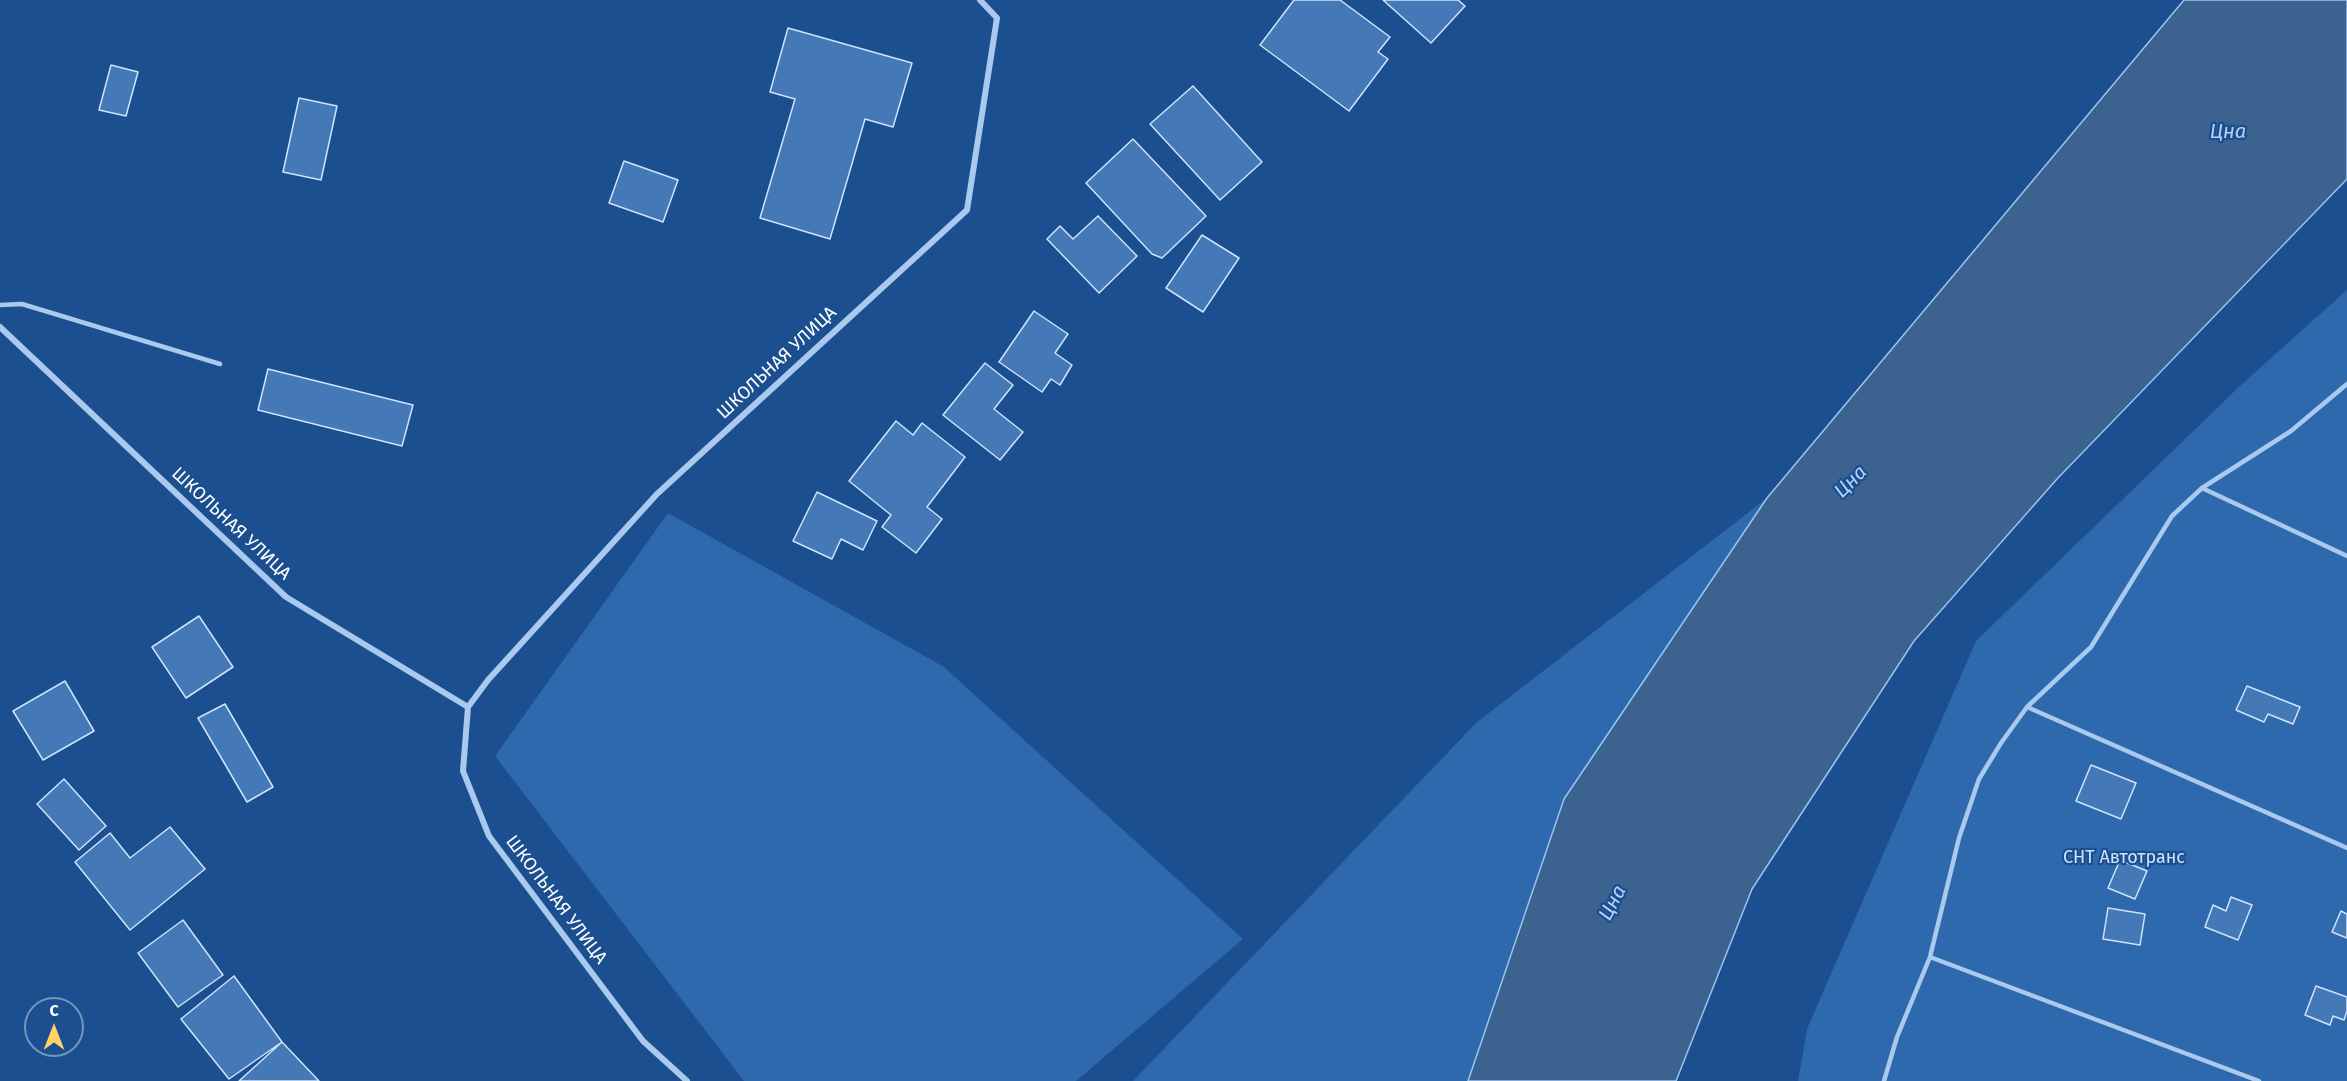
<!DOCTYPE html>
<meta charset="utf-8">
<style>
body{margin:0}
#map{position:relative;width:2347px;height:1081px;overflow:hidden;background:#1b4f8f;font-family:"Fira Sans",sans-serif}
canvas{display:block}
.north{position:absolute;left:24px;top:997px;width:60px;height:60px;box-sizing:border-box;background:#1b4f8f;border:2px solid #7695bc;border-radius:50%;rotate:0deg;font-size:16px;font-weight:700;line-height:24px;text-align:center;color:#fff}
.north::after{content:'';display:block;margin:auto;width:21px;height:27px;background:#ffd166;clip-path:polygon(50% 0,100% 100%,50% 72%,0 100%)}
</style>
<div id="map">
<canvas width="2347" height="1081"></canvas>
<div class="north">С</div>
</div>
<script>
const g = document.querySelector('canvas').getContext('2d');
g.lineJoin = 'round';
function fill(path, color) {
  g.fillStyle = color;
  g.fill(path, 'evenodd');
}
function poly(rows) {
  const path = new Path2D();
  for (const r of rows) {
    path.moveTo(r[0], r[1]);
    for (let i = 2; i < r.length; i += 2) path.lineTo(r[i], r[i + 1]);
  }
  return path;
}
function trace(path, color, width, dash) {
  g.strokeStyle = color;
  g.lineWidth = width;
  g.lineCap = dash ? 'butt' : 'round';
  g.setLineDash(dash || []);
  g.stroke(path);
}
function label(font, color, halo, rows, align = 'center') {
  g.font = font + ' "Fira Sans",sans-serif';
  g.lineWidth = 4.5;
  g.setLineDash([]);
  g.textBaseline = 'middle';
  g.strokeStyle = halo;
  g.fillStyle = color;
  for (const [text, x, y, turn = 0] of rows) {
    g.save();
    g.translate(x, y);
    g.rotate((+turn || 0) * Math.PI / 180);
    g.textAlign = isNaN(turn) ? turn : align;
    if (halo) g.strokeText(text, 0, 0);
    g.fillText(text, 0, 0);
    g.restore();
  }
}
const green = poly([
 [2347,290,2347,1081,1798,1081,1807,1029,1976,641,2242,384],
 [1767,498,1564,799,1468,1081,1133,1081,1476,723],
 [668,513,944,667,1243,939,1076,1081,744,1081,495,756]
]);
const water = poly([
 [2184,0,2347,0,2347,179,2057,479,1914,641,1752,889,1676,1081,1468,1081,1564,799,1767,498,2184,0]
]);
const building = poly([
 [1294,0,1340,0,1390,37,1378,52,1388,59,1349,111,1260,45,1294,0],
 [1383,0,1458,0,1465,6,1431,43,1383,0],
 [788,28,912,63,893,127,865,119,830,239,760,218,795,99,770,92,788,28],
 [111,65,138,72,126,116,99,110,111,65],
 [1193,86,1262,162,1220,200,1150,124,1193,86],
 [299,98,337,106,321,180,283,172,299,98],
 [1133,139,1206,216,1162,258,1152,254,1086,183,1133,139],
 [624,161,678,180,663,222,609,203,624,161],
 [1098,216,1137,256,1099,293,1047,239,1060,226,1073,239,1098,216],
 [1202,235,1239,258,1203,312,1166,288,1202,235],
 [1034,311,1068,334,1055,353,1072,365,1060,385,1051,379,1042,392,999,362,1034,311],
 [985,363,1013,385,994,409,1023,432,1000,460,943,415,985,363],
 [268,369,413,405,402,446,258,410,268,369],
 [896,421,913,435,922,423,965,457,927,507,942,519,916,553,882,527,891,515,849,481,896,421],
 [817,492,877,521,863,550,841,539,832,559,793,541,817,492],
 [199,616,233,667,186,698,152,647,199,616],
 [65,681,94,731,43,760,13,711,65,681],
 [2247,686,2300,707,2293,724,2268,714,2264,722,2236,710,2247,686],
 [225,704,273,787,247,802,198,718,225,704],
 [2091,765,2136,783,2121,819,2076,801,2091,765],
 [64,779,106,826,79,850,37,804,64,779],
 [170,827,205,869,130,930,75,862,110,833,130,858,170,827],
 [2120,860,2147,871,2135,899,2108,888,2120,860],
 [2231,897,2252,905,2238,940,2205,927,2213,905,2226,911,2231,897],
 [2108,908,2145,914,2140,945,2103,939,2108,908],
 [2341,911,2347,914,2347,938,2332,932,2341,911],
 [183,920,223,975,178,1007,138,953,183,920],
 [234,976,282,1042,229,1079,181,1019,234,976],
 [2316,986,2347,997,2347,1011,2344,1020,2333,1016,2330,1025,2305,1015,2316,986],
 [282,1042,319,1081,239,1081,282,1042]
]);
const service = poly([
 [0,305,22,304,220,364],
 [2202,488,2347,556],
 [2027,707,2347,848],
 [1930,957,2259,1081],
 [1884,1081,1897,1037,1930,957,1959,838,1979,779,2001,743,2027,707,2091,647,2172,516,2202,488,2291,431,2347,384]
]);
const minor = poly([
 [0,327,286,597,468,707,488,680,657,494,967,210,997,18,980,0],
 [468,707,463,771,489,836,643,1041,687,1081]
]);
const streetNames = [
 ["ШКОЛЬНАЯ УЛИЦА",777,363,-43],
 ["ШКОЛЬНАЯ УЛИЦА",231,524,43],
 ["ШКОЛЬНАЯ УЛИЦА",556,900,53]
];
const parkNames = [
 ["СНТ Автотранс",2124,858]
];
const waterNames = [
 ["Цна",2228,132],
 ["Цна",1851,482,-45],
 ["Цна",1613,903,-62]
];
fill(green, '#2e69ad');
fill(water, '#3c6290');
trace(water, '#9cc4f0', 1.5);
fill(building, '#4478b7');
trace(building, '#cfe3fa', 1.5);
trace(service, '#a9c9ee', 4.5);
trace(minor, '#a9c9ee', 6);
label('18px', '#fff', '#1b4f8f', streetNames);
label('18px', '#cfe3fa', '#1b4f8f', parkNames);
label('italic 20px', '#b5d3f5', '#1b4f8f', waterNames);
</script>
